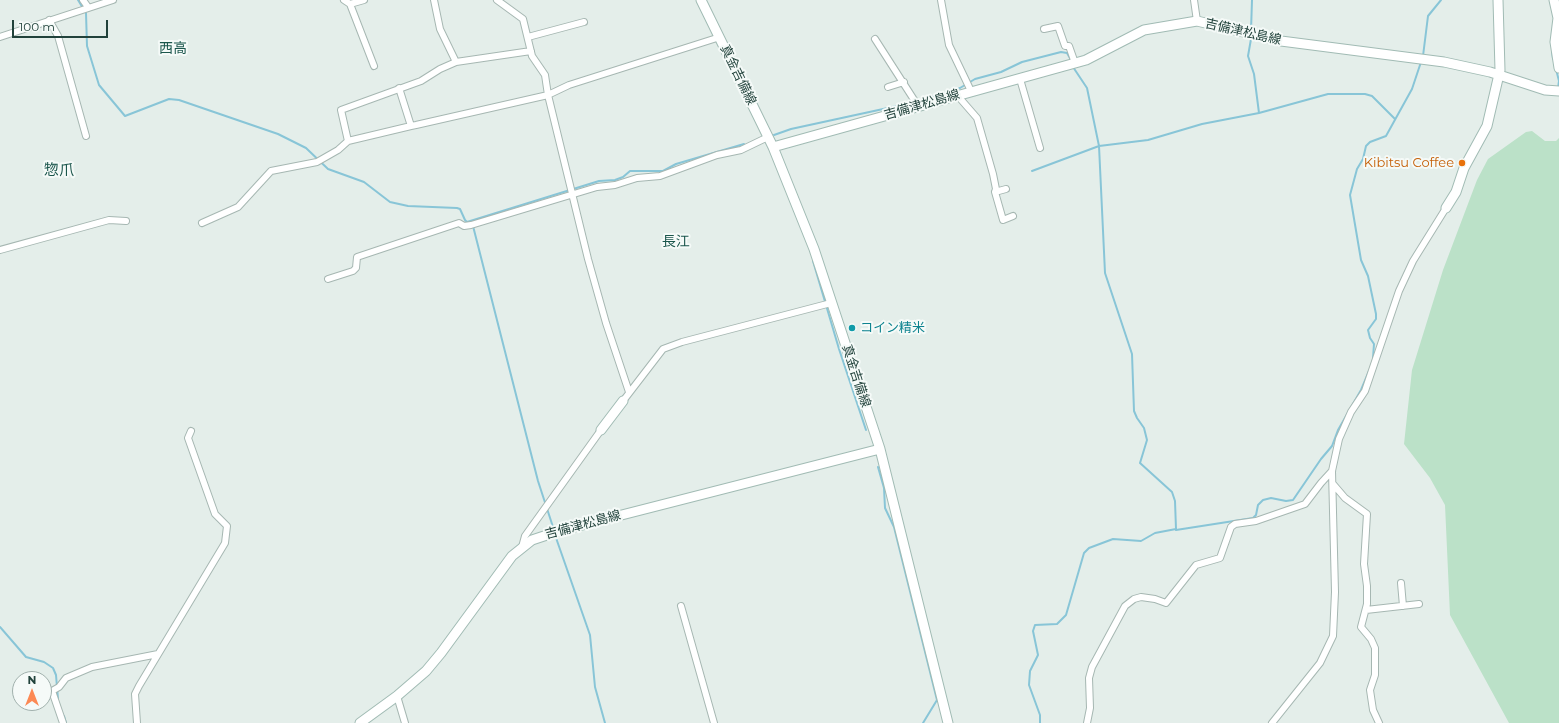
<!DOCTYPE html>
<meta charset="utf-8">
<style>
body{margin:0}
#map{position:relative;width:1559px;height:723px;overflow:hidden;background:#e4eeea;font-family:Montserrat,sans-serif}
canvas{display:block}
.north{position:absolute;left:12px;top:671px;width:40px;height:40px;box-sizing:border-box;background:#f5faf8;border:1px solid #a0b0ac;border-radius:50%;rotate:0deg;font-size:11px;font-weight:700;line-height:16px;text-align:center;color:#21423b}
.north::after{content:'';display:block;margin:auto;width:14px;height:18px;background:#fc8954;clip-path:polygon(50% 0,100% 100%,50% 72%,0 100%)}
.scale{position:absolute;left:12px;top:20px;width:96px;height:18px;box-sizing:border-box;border:2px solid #21423b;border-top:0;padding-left:5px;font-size:12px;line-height:14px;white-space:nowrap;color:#21423b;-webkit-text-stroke:3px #f5faf8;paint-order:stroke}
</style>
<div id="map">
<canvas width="1559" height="723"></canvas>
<div class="north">N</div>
<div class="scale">100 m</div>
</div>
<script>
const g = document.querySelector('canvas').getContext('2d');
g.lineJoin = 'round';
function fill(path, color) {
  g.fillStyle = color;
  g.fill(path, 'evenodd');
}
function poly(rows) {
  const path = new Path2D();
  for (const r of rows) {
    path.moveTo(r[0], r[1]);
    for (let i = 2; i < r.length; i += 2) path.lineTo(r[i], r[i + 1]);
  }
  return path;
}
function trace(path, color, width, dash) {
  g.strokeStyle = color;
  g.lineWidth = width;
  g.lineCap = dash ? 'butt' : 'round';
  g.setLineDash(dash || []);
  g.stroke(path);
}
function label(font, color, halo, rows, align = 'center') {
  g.font = font + ' Montserrat,"Noto Sans JP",sans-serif';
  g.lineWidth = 4;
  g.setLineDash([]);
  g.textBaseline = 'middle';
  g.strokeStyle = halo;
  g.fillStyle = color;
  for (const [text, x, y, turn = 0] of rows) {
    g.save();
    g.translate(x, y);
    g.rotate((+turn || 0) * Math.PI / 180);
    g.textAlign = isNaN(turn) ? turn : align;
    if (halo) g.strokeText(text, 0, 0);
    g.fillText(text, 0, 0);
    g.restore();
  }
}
const green = poly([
 [1532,131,1545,141,1556,141,1559,138,1559,723,1509,723,1450,615,1445,505,1430,478,1404,444,1412,370,1443,270,1477,180,1488,159,1526,132]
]);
const stream = poly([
 [78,0,86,13,87,46,99,85,125,116,169,99,179,100,278,134,306,148,328,169,364,182,390,202,408,206,457,208,460,209,465,220,467,222,599,181,615,180,623,177,630,171,663,171,676,164,744,144],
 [1251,31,1252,0],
 [1251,39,1248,56,1254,74,1259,113],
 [1552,50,1553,59],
 [1423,56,1428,16,1441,0],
 [1556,69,1559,81,1558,88],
 [774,135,791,129,920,101,960,88,975,79,1001,72,1022,62,1061,52,1067,53,1071,60],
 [1032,171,1099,146,1148,140,1202,124,1259,113,1328,94,1365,94,1372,96,1395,119],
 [473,226,538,481,553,527],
 [813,261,839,349,866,430],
 [1373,358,1374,344,1370,338,1368,330,1376,319,1376,314,1368,276,1361,260,1350,195,1357,169,1363,159,1366,146,1370,142,1386,136,1412,89,1421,62],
 [878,467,884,488,885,508,894,527,937,700,923,723],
 [1176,530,1253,518,1256,515,1258,505,1263,500,1271,498,1286,501,1293,500,1321,459,1332,446,1338,430,1361,390,1369,371],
 [555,535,590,635,595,687,605,723],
 [0,627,26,657,44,662,53,668,56,675,58,699],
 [64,716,66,723],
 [1040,723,1040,715,1029,685,1030,671,1038,655,1033,631,1035,625,1057,624,1066,615,1084,553,1089,548,1113,539,1141,541,1155,533,1176,529,1175,501,1172,492,1140,463,1147,440,1144,428,1137,418,1134,411,1132,354,1105,273,1099,146,1087,88,1073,67]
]);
const street = poly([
 [83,0,88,7],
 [344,0,350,4,364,0],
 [434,0,440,29,456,62],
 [497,0,523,19,532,56,545,75,548,95,588,259,606,323,629,392],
 [941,0,949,45,971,91],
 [1194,0,1197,21],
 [350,4,374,66],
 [49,20,58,36,86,136],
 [1044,29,1058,26,1065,46,1069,46,1075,63],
 [0,37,113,0],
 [528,37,584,22],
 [875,39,918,106],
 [1020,79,1040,148],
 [888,87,904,82],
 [399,88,411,126,416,125,548,95,569,85,720,37],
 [957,95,977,118,993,174,996,189,995,192,1003,220,1013,216],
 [348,141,411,126],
 [995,192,1006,189],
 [202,223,238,207,271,171,317,162,338,150,348,141,341,110,421,81,440,69,456,62,531,51],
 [0,250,109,220,126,221],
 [328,279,353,271,356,268,357,257,459,223,464,226,471,225,597,187,615,185,637,178,660,176,717,155,741,150,768,137],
 [623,401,663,349,682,342,831,303],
 [1333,484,1345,498,1367,514,1364,564,1367,586,1367,604,1361,627,1371,639,1375,648,1375,675,1370,690,1373,710,1379,723],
 [522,547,525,536,601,430],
 [1401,583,1403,606],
 [681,606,714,723],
 [1366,610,1419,604],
 [397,696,405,723],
 [63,723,52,691,59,687,66,678,92,667,158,654],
 [137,723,135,694,139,686,225,543,227,526,215,514,188,438,191,431],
 [1087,723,1090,708,1089,678,1092,667,1125,606,1134,599,1141,597,1155,599,1166,603,1196,565,1220,558,1231,527,1235,524,1256,521,1305,504,1321,483,1332,471],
 [1272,723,1320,663,1333,636,1335,592,1332,471,1339,439,1351,412,1365,391,1399,291,1413,261,1446,208]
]);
const secondary = poly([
 [701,0,773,147,814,249,880,449,948,723],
 [1554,0,1558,18,1555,42,1559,68],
 [773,147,1086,60,1144,30,1197,21,1281,41,1444,62,1490,72,1545,90,1559,91],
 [1446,208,1456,192,1464,168,1487,126,1500,70,1498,0],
 [601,430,623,401],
 [360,723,397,696,426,671,441,653,512,556,532,540,559,531,880,449]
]);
const markers = [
 [1462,163,4,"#e8710a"],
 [852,328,4,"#0f9aa8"]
];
const streetNames = [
 ["吉備津松島線",1243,32,13],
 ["真金吉備線",738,75,64],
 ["吉備津松島線",922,105,-16],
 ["真金吉備線",856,376,72],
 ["吉備津松島線",583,525,-15]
];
const foodNames = [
 ["Kibitsu Coffee",1454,163]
];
const cultureNames = [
 ["コイン精米",860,328]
];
const neighbourhoodNames = [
 ["西高",173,49],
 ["長江",676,242]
];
const quarterNames = [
 ["惣爪",59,171]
];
fill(green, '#bbe1c8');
trace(stream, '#88c5d7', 2);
trace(street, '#a6b7b2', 8);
trace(secondary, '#a1bbb4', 11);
trace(street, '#fff', 6);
trace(secondary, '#fff', 9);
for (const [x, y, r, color] of markers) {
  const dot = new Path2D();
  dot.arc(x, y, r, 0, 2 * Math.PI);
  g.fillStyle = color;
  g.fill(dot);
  trace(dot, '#f5faf8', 1.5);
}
label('13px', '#21423b', '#f5faf8', streetNames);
label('13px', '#c56008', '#f5faf8', foodNames, 'right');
label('13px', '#0d838f', '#f5faf8', cultureNames, 'left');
label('14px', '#1b564c', '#f5faf8', neighbourhoodNames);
label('15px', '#1b564c', '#f5faf8', quarterNames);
</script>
